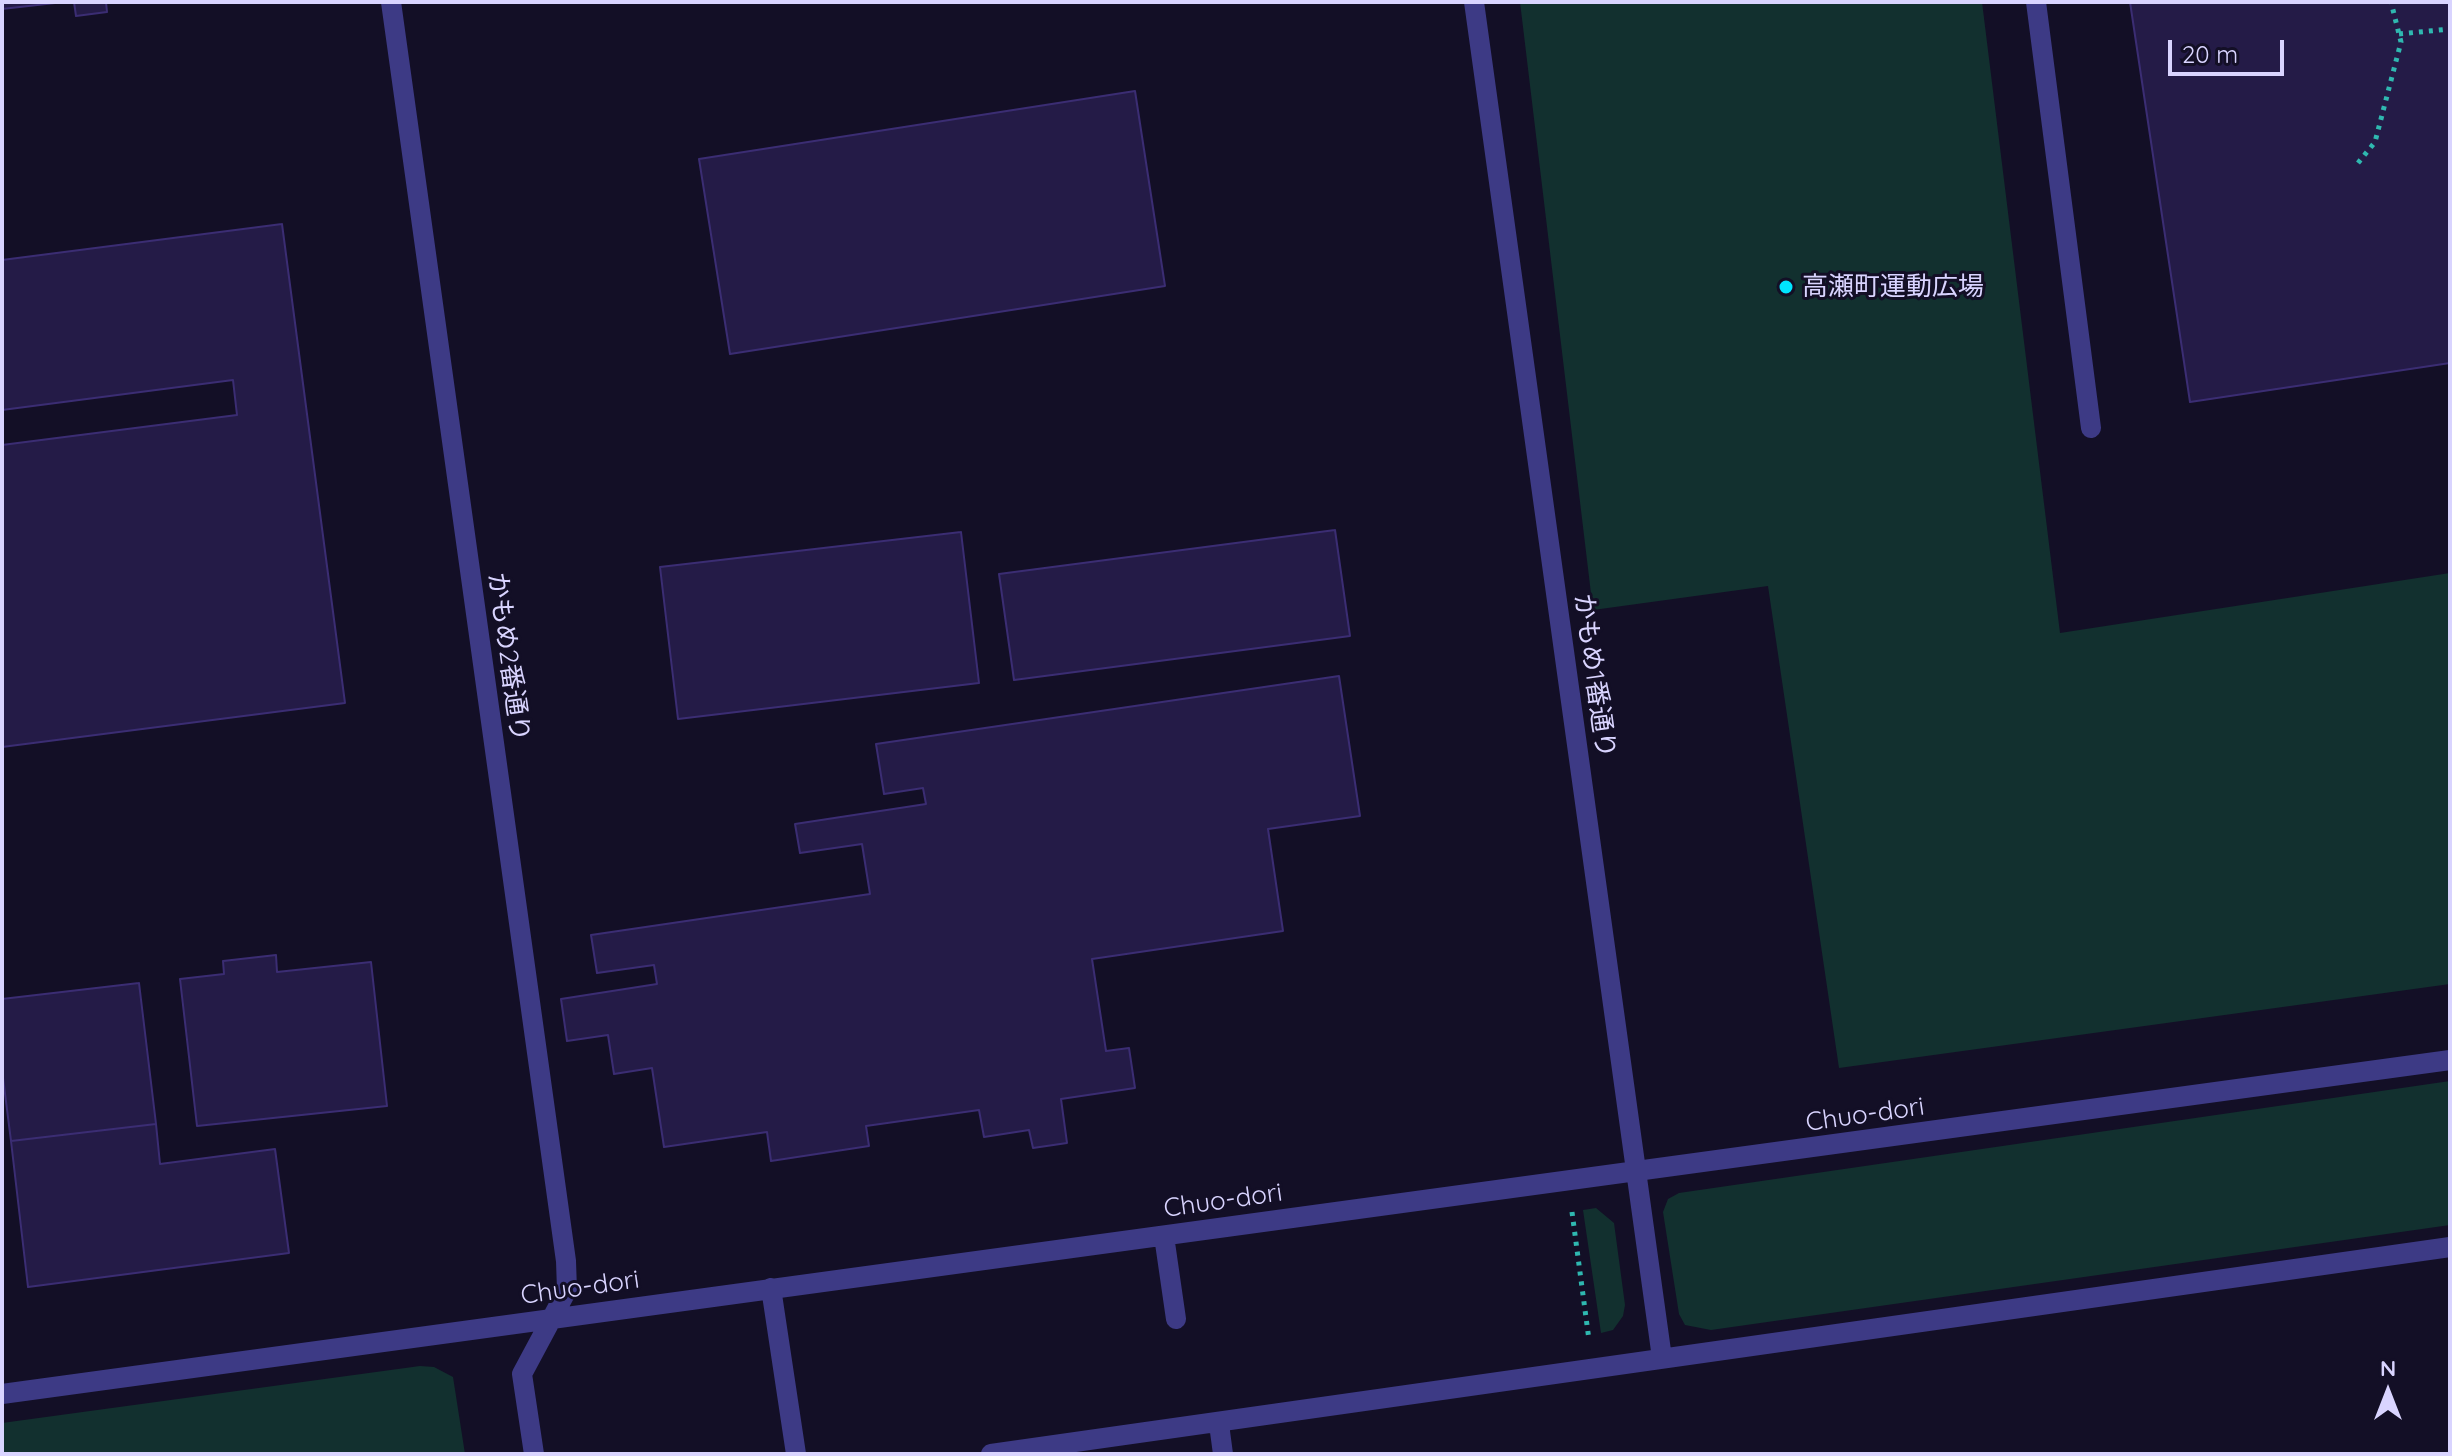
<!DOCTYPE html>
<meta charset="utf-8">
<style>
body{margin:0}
#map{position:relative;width:2452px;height:1456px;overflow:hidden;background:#130f26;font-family:Quicksand,sans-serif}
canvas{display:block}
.frame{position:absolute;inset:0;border:4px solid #d9d4ff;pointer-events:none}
.north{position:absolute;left:2348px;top:1352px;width:80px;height:80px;-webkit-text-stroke:6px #130f26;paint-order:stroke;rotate:0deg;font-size:22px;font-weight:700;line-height:32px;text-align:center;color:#d9d4ff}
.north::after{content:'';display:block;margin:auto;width:28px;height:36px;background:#d9d4ff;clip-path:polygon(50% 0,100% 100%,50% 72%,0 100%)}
.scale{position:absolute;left:2168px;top:40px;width:116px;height:36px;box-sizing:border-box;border:4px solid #d9d4ff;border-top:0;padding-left:10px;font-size:24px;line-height:28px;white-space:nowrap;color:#d9d4ff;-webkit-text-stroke:6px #130f26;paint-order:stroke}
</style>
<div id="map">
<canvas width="2452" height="1456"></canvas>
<div class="frame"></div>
<div class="north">N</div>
<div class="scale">20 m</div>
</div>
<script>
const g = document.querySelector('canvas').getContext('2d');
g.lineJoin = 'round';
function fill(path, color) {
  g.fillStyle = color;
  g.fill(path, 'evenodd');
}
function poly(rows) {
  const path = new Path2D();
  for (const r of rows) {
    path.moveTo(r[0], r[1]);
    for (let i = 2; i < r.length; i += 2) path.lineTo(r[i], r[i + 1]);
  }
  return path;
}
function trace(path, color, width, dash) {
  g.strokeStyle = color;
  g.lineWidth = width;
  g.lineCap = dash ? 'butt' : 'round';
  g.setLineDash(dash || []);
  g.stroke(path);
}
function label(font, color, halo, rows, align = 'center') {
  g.font = font + ' Quicksand,"Noto Sans JP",sans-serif';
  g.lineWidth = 6;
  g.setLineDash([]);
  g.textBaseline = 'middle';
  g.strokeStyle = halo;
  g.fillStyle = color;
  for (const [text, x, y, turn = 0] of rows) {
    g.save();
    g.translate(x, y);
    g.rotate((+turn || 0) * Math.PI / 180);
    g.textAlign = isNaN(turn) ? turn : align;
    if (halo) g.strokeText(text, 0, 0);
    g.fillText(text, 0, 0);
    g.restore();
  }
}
const green = poly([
 [1520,2,1982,2,2060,633,2450,573,2450,984,1839,1068,1768,586,1593,610],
 [2450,1081,2450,1225,1711,1330,1685,1325,1679,1314,1663,1212,1668,1199,1679,1193],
 [1596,1208,1614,1223,1625,1305,1623,1316,1613,1330,1601,1333,1583,1210],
 [420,1366,434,1367,453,1377,465,1454,2,1454,2,1423]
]);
const building = poly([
 [2,2,64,2,2,9,2,2],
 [74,2,106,2,107,12,76,16,74,2],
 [2130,2,2450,2,2450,363,2190,402,2130,2],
 [1135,91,1165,286,730,354,699,159,1135,91],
 [282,224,345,703,2,747,2,445,237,415,233,380,2,410,2,260,282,224],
 [1335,530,1350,636,1014,680,999,574,1335,530],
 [961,532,979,683,678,719,660,567,961,532],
 [1339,676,1360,816,1268,829,1283,931,1092,959,1106,1051,1129,1048,1135,1088,1061,1099,1067,1143,1033,1148,1029,1130,984,1137,979,1110,866,1126,869,1146,771,1161,767,1132,664,1147,652,1068,614,1074,608,1035,567,1041,561,999,657,984,654,965,597,973,591,935,870,894,862,844,800,853,795,824,926,804,923,788,884,794,876,744,1339,676],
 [276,955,277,972,371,962,387,1106,197,1126,180,979,224,974,223,961,276,955],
 [139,983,156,1124,11,1141,2,1070,2,999,139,983],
 [156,1124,160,1164,275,1149,289,1253,28,1287,11,1141,156,1124]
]);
const path = poly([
 [2399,34,2450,29],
 [2358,163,2375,142,2401,42,2391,2],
 [1572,1212,1589,1340]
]);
const minor = poly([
 [391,2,566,1261,567,1290,522,1374,534,1454],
 [1474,2,1662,1358],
 [2036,2,2091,428],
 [1164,1236,1176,1319],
 [771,1288,796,1454],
 [2,1394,2450,1060],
 [1219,1424,1223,1454],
 [991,1454,2450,1247]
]);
const markers = [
 [1786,287,8,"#00e5ff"]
];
const poiNames = [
 ["高瀬町運動広場",1802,287]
];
const streetNames = [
 ["かもめ2番通り",508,657,82],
 ["かもめ1番通り",1594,676,82],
 ["Chuo-dori",1865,1115,-8],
 ["Chuo-dori",1223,1201,-8],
 ["Chuo-dori",580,1288,-8]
];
fill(green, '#12302f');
fill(building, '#241b47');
trace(building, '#3b2d73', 2);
trace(path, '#2fb8b0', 5, [4, 6]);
trace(minor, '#3d3a85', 20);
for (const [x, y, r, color] of markers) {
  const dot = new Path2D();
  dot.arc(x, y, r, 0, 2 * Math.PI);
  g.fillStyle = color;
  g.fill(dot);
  trace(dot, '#130f26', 3);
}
label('26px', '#d9d4ff', '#130f26', poiNames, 'left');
label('26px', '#d9d4ff', '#130f26', streetNames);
</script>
